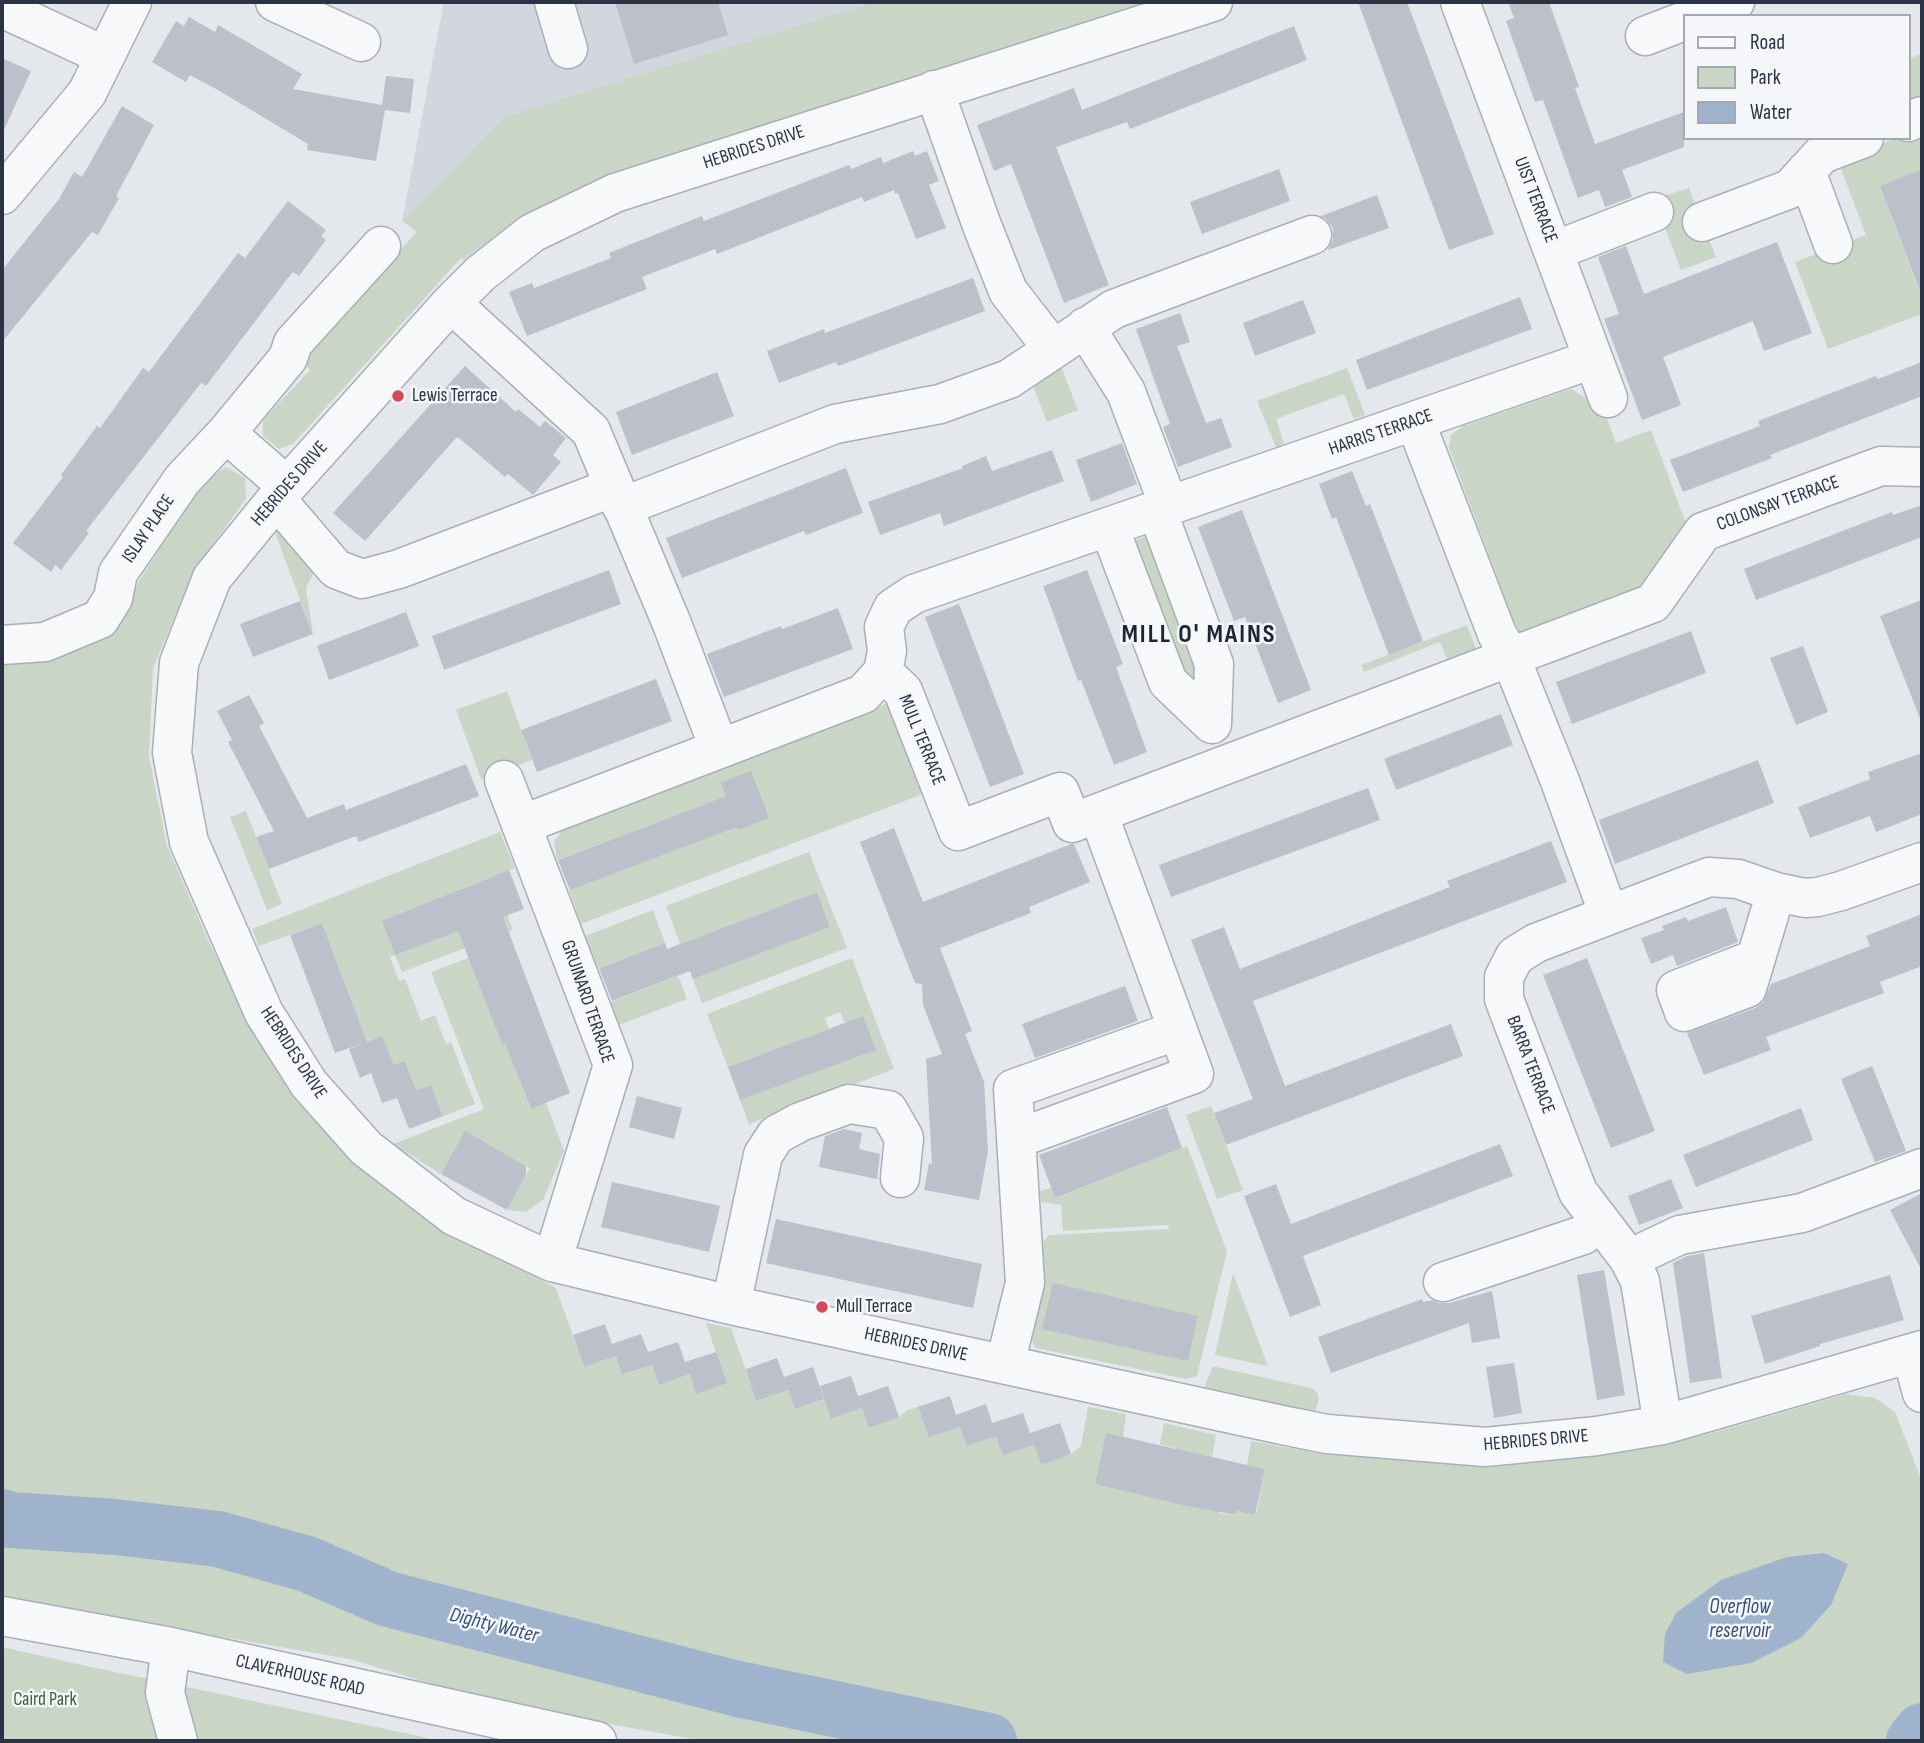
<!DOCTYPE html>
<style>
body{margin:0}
#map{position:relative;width:1924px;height:1743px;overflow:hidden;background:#e4e7ec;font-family:"Sofia Sans Condensed",sans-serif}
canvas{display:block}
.frame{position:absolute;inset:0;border:4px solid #2b3445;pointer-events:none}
.legend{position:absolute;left:1683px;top:14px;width:228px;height:126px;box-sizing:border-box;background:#f4f6f9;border:2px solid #a4a8b1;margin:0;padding:9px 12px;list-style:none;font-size:21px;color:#2b3445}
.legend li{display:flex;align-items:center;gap:14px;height:35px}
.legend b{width:35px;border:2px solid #a4a8b1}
</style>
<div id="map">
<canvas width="1924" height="1743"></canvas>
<div class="frame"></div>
<ul class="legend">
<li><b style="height:9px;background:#f7f8fa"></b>Road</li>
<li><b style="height:19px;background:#c9d6c5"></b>Park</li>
<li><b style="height:19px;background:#9fb4cc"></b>Water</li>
</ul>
</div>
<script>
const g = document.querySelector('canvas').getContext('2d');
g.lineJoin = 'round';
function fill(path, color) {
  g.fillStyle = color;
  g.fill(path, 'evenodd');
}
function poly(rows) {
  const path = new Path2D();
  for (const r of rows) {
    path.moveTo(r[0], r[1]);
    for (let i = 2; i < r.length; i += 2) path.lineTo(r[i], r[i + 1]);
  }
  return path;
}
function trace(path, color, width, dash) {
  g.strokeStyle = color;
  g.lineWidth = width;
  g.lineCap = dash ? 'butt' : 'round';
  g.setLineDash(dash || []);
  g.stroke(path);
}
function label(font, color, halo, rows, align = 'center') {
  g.font = font + ' "Sofia Sans Condensed",sans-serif';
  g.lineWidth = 5;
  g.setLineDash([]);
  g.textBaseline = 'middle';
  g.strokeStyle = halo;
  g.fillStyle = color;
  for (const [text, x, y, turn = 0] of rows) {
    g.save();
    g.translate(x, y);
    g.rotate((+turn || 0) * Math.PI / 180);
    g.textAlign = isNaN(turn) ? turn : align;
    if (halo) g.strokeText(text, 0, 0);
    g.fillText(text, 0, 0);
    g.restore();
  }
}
const built = poly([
 [444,2,1213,2,615,193,480,274,461,258,402,221]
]);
const green = poly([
 [875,2,1160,2,552,203,461,258,293,444,279,449,263,436,263,420,310,370,297,357,417,232,402,221,505,117],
 [1922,54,1922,101,1908,106,1908,59],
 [1922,130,1922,169,1880,186,1922,298,1922,314,1828,349,1795,262,1866,235,1838,161,1897,138,1908,138],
 [1689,188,1716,257,1681,270,1654,199],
 [1060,364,1078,410,1047,422,1031,381],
 [1347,368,1365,415,1354,419,1344,394,1276,419,1284,444,1276,447,1257,401],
 [1571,389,1604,410,1616,443,1651,430,1686,523,1647,588,1522,637,1512,617,1449,448,1451,435,1463,426],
 [226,467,245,478,246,499,196,567,153,668,149,756,167,846,213,951,294,1095,448,1231,556,1288,584,1367,616,1356,623,1375,652,1365,659,1385,690,1374,696,1393,726,1383,706,1323,731,1328,757,1401,788,1390,795,1409,825,1399,832,1419,862,1408,869,1428,899,1417,907,1410,918,1407,929,1438,960,1427,996,1436,1004,1456,1034,1445,1041,1464,1071,1454,1081,1446,1088,1407,1126,1414,1123,1437,1106,1434,1095,1484,1167,1494,1176,1448,1160,1444,1164,1423,1216,1435,1212,1457,1219,1513,1236,1516,1237,1511,1256,1515,1265,1469,1247,1465,1251,1441,1323,1454,1479,1466,1576,1457,1705,1435,1846,1394,1875,1398,1895,1412,1922,1481,1922,1741,703,1741,495,1703,350,1659,2,1599,2,655,115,620,199,485],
 [282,525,316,568,306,588,313,634,275,533],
 [1152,534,1199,677,1188,681,1129,543],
 [1467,625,1478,654,1449,664,1440,642,1364,672,1361,665],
 [507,691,532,760,481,779,456,710],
 [888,703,923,794,581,924,569,890,733,828,721,798,557,860,554,841,564,829],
 [246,811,282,904,267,910,230,817],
 [500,832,515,868,458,890,472,928,507,915,513,930,402,972,395,955,390,957,399,981,405,979,421,1021,435,1015,446,1044,451,1042,475,1104,443,1116,431,1085,416,1090,405,1061,394,1065,382,1036,367,1042,322,923,259,946,252,929],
 [809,852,847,948,702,1003,693,979,830,927,817,892,680,944,666,906],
 [653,910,665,943,598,968,585,936],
 [512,942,473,967,502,1044,545,1028,511,1057,530,1108,546,1103,564,1151,543,1200,526,1212,507,1210,530,1168,465,1132,441,1174,393,1144,484,1109,431,972],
 [852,958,894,1069,749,1124,740,1100,875,1050,845,1023,840,1012,825,1018,829,1029,728,1067,707,1014],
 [678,976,687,999,619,1025,611,1002],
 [1211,1106,1243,1190,1217,1199,1186,1115],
 [1187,1146,1227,1251,1197,1376,1186,1379,1036,1348,1027,1333,1041,1245,1049,1235,1168,1229,1169,1225,1063,1231,1061,1205,1041,1202,1040,1191,1051,1188,1056,1198],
 [1233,1273,1268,1366,1215,1355],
 [1213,1366,1314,1389,1319,1397,1315,1414,1203,1390],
 [2,1647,87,1666,442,1741,2,1741]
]);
const water = poly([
 [1824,1553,1848,1564,1831,1605,1801,1638,1751,1663,1687,1674,1663,1662,1665,1634,1676,1613,1721,1580,1787,1557]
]);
const river = poly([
 [2,1517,10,1520,115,1527,218,1539,307,1564,388,1599,738,1689,989,1741],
 [1914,1741,1922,1731]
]);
const building = poly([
 [615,2,718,2,728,35,634,64],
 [1358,2,1407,2,1494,234,1449,250],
 [1508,2,1549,2,1579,87,1575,88,1595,144,1684,112,1684,147,1622,170,1632,197,1605,207,1599,190,1578,198,1543,100,1535,102,1506,21,1514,18],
 [189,17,215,32,218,25,302,74,293,89,382,105,386,76,414,79,410,113,385,110,376,161,307,150,308,144,218,90,190,75,186,82,152,62,176,21,184,26],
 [1294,26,1307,60,1130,129,1127,122,1056,147,1109,285,1064,303,1011,164,994,171,977,125,1074,88,1082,110],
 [2,58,31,71,2,134],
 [122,106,154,125,116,196,119,198,98,235,92,232,2,342,2,270,59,199,74,172,82,177],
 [913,151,915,156,927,151,939,181,929,185,946,228,916,239,898,193,895,194,894,190,864,202,862,197,717,254,715,249,642,277,647,289,527,336,509,292,532,283,534,288,611,258,609,253,702,216,704,221,849,165,851,169,881,157,883,163],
 [1279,169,1290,201,1202,234,1190,202],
 [1922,169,1922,291,1920,291,1880,186],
 [1377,195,1389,228,1328,250,1333,239,1333,228,1326,219,1321,216],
 [288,201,326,230,321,236,326,240,299,276,293,272,288,278,206,386,201,383,86,531,89,533,61,570,55,565,51,572,13,543,63,477,61,475,97,426,100,428,143,368,149,372,238,253,245,258],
 [1777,242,1812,333,1764,351,1753,321,1663,357,1681,405,1642,420,1604,319,1619,314,1598,257,1626,246,1644,294],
 [973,278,985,311,838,366,836,362,779,383,767,351,824,329,825,333],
 [1520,297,1532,329,1367,390,1356,360],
 [1303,300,1316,333,1255,356,1243,323],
 [1180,313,1190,342,1177,346,1206,423,1221,418,1232,447,1178,467,1163,427,1170,424,1136,329],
 [1922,362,1922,396,1770,455,1772,458,1683,492,1670,460,1760,426,1758,421,1876,376,1878,379],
 [465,366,516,412,518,409,540,427,545,421,566,438,553,455,561,462,533,495,508,474,505,477,459,438,456,438,365,541,333,513],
 [717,372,734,416,632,455,616,412],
 [1122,443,1137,484,1091,502,1076,460],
 [1052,450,1064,481,944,526,940,513,880,535,868,502,963,468,962,466,986,456,992,471],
 [846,468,863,513,806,535,804,531,682,578,666,538],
 [1352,471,1366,506,1370,504,1423,641,1389,655,1336,517,1332,519,1319,484],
 [1922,505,1922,537,1756,600,1744,569,1892,512,1893,515],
 [1242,510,1311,690,1278,703,1245,617,1234,621,1198,527],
 [609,570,621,604,444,670,432,636],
 [1087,570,1123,664,1116,667,1147,752,1114,765,1081,680,1078,681,1043,586],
 [1922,600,1922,720,1921,721,1880,616],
 [300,601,313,634,253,657,240,624],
 [959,604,1024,774,990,787,925,617],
 [838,608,853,649,724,697,707,654,781,626,782,629],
 [406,612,419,646,329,680,317,646],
 [1691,631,1706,673,1572,724,1556,682],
 [1803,646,1828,712,1796,725,1770,658],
 [656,679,672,721,537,772,521,730],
 [249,695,264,723,259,726,307,818,344,804,346,810,466,764,479,796,359,842,356,836,269,869,256,837,274,831,228,742,232,740,217,711],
 [1501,714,1513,745,1396,790,1384,759],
 [1922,753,1922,814,1876,832,1870,816,1810,838,1798,807,1870,779,1868,772],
 [1758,760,1774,803,1615,864,1599,820],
 [751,771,769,818,738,830,737,827,570,890,558,860,726,796,721,782],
 [1368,788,1380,820,1171,897,1159,865],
 [894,828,923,902,1071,844,1074,844,1090,882,1029,907,1031,913,940,948,972,1031,965,1034,984,1082,988,1151,979,1200,924,1190,929,1163,932,1164,926,1059,942,1054,923,1005,922,984,915,983,860,842],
 [1551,841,1567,882,1253,1001,1285,1086,1451,1024,1463,1056,1226,1145,1214,1113,1253,1099,1191,940,1224,927,1240,969,1450,887,1447,881],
 [509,870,524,909,503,917,570,1093,531,1109,505,1043,502,1044,458,931,395,955,382,921],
 [817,892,830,927,693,979,690,971,612,1001,599,968,665,943,667,949],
 [1726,907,1738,942,1677,966,1673,955,1651,964,1641,938,1664,930,1662,926,1686,917,1688,921],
 [1922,914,1922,966,1880,982,1884,993,1766,1037,1771,1050,1704,1075,1687,1033,1755,1008,1763,1002,1771,984,1870,946,1866,936],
 [322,923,367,1042,335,1053,290,935],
 [1587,958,1655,1131,1611,1148,1543,975],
 [1125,986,1138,1021,1035,1058,1022,1024],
 [863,1016,876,1050,740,1100,728,1067],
 [382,1036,394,1065,405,1061,416,1090,431,1085,443,1116,409,1129,397,1098,382,1103,371,1073,360,1078,349,1049],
 [1872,1066,1906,1151,1875,1162,1841,1079],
 [637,1096,682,1108,674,1139,629,1127],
 [1167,1107,1182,1148,1055,1198,1039,1155],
 [1801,1108,1813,1140,1696,1187,1683,1155],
 [844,1129,862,1133,859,1149,880,1154,877,1179,819,1167,825,1136],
 [465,1131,526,1166,526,1175,507,1210,441,1174],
 [1500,1144,1513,1176,1303,1256,1321,1305,1290,1317,1244,1196,1276,1184,1291,1224],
 [1671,1179,1683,1208,1639,1225,1628,1196],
 [612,1182,720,1206,709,1252,601,1227],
 [1922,1193,1922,1271,1890,1210],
 [776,1219,982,1264,973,1308,766,1263],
 [1704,1253,1722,1378,1690,1383,1673,1263,1687,1256],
 [1604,1270,1625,1395,1597,1400,1577,1275],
 [1890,1275,1904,1320,1820,1344,1820,1346,1765,1364,1751,1316],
 [1053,1283,1198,1316,1188,1361,1042,1329],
 [1492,1291,1500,1338,1472,1343,1469,1323,1331,1373,1318,1337,1422,1299,1423,1302,1433,1300,1439,1303,1449,1303],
 [605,1324,612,1344,641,1334,648,1352,678,1342,685,1362,716,1352,727,1383,696,1394,690,1374,659,1385,652,1365,622,1375,616,1356,584,1367,573,1335],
 [777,1358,784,1377,813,1367,824,1399,795,1409,788,1390,756,1401,746,1369],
 [1514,1363,1522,1413,1494,1418,1486,1367],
 [851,1376,858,1396,888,1386,899,1417,869,1428,862,1408,831,1419,820,1386],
 [950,1396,956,1415,986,1404,992,1423,1023,1413,1030,1433,1060,1423,1071,1454,1041,1465,1034,1445,1003,1456,996,1436,967,1446,960,1427,929,1438,918,1407],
 [1106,1433,1265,1469,1255,1515,1237,1511,1236,1515,1183,1505,1095,1484]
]);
const minor = poly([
 [275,2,361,42],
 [554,2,568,49],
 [1213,2,615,193,532,233,480,274,451,303,287,486,212,578,179,663,172,753,189,842,264,1013,309,1084,366,1148,454,1216,552,1262,731,1305,1282,1425,1327,1434,1485,1447,1597,1436,1663,1425,1922,1350],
 [1460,2,1608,398],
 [2,8,105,56],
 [1698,16,1735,2],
 [1645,36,1684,21],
 [934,90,981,223,1008,291,1053,349],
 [1908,122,1922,116],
 [1806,171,1833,244],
 [2,195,87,93,132,2],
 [1702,222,1790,189,1822,154,1864,138],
 [1554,251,1654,212],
 [451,303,591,431,672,624,719,748],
 [1085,327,1126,392,1169,506],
 [1415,421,1497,634,1510,656,1560,781,1609,915],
 [226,433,287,486],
 [276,499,336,569,362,579,399,569,614,487],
 [622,507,835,424,940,404,1009,379,1114,309,1312,235],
 [1109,527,1168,682,1212,724,1214,664,1157,510],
 [2,645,45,642,100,619,113,598,118,573,182,480,226,433,288,358,293,343,381,246],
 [883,672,903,691,958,831,1060,792,1072,823,1653,603,1703,532,1881,466,1922,467],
 [883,672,887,651,884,627,893,608,914,594,1593,359],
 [504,780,613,1065,552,1262],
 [521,825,863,694,883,672],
 [1755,959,1676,990,1684,1012,1747,988,1776,892],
 [1016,1139,1194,1074,1098,813],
 [1629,1259,1680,1235,1802,1213,1922,1168],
 [1443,1282,1583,1235,1600,1223],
 [731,1305,763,1155,776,1135,800,1122,849,1104,888,1110,904,1138,900,1178],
 [1911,1353,1922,1393],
 [1005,1364,1025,1283,1013,1089,1178,1030],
 [1663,1425,1640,1281,1629,1259,1578,1192,1504,999,1504,977,1515,956,1536,943,1709,877,1738,879,1776,892,1805,898,1818,897,1841,891,1922,862],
 [2,1616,171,1647,597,1741],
 [171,1647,165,1693,178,1741]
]);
const markers = [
 [398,396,7,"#d1495b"],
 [822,1307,7,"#d1495b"]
];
const streetNames = [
 ["HEBRIDES DRIVE",754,148,-18],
 ["UIST TERRACE",1535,200,69],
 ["HARRIS TERRACE",1381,433,-19],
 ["HEBRIDES DRIVE",290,484,-49],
 ["COLONSAY TERRACE",1778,504,-20],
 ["ISLAY PLACE",149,529,-56],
 ["MULL TERRACE",921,740,68],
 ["GRUINARD TERRACE",587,1002,71],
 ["HEBRIDES DRIVE",293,1053,57],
 ["BARRA TERRACE",1530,1065,69],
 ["HEBRIDES DRIVE",916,1345,12],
 ["HEBRIDES DRIVE",1536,1441,-5],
 ["CLAVERHOUSE ROAD",300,1676,13]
];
const poiNames = [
 ["Lewis Terrace",412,396],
 ["Mull Terrace",836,1307]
];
const parkNames = [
 ["Caird Park",45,1700]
];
const waterNames = [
 ["Overflow",1740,1608],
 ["reservoir",1740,1632],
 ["Dighty Water",494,1626,14]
];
const districtNames = [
 ["MILL O' MAINS",1199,635]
];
fill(built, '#d2d6de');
fill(green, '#c9d6c5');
fill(water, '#9fb4cc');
trace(river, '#9fb4cc', 56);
fill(building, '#bbc0ca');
trace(minor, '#a9aeb7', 41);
trace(minor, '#f7f8fa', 38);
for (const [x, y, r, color] of markers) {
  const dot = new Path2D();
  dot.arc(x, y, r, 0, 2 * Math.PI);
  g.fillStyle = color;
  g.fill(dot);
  trace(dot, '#f4f6f9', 2.5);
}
label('19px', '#2b3445', '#f4f6f9', streetNames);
label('19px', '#2b3445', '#f4f6f9', poiNames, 'left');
label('19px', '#3f6138', '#f4f6f9', parkNames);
label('italic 21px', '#34527a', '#f4f6f9', waterNames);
g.letterSpacing = '2px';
label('bold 26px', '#1d2536', '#f4f6f9', districtNames);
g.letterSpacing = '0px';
</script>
